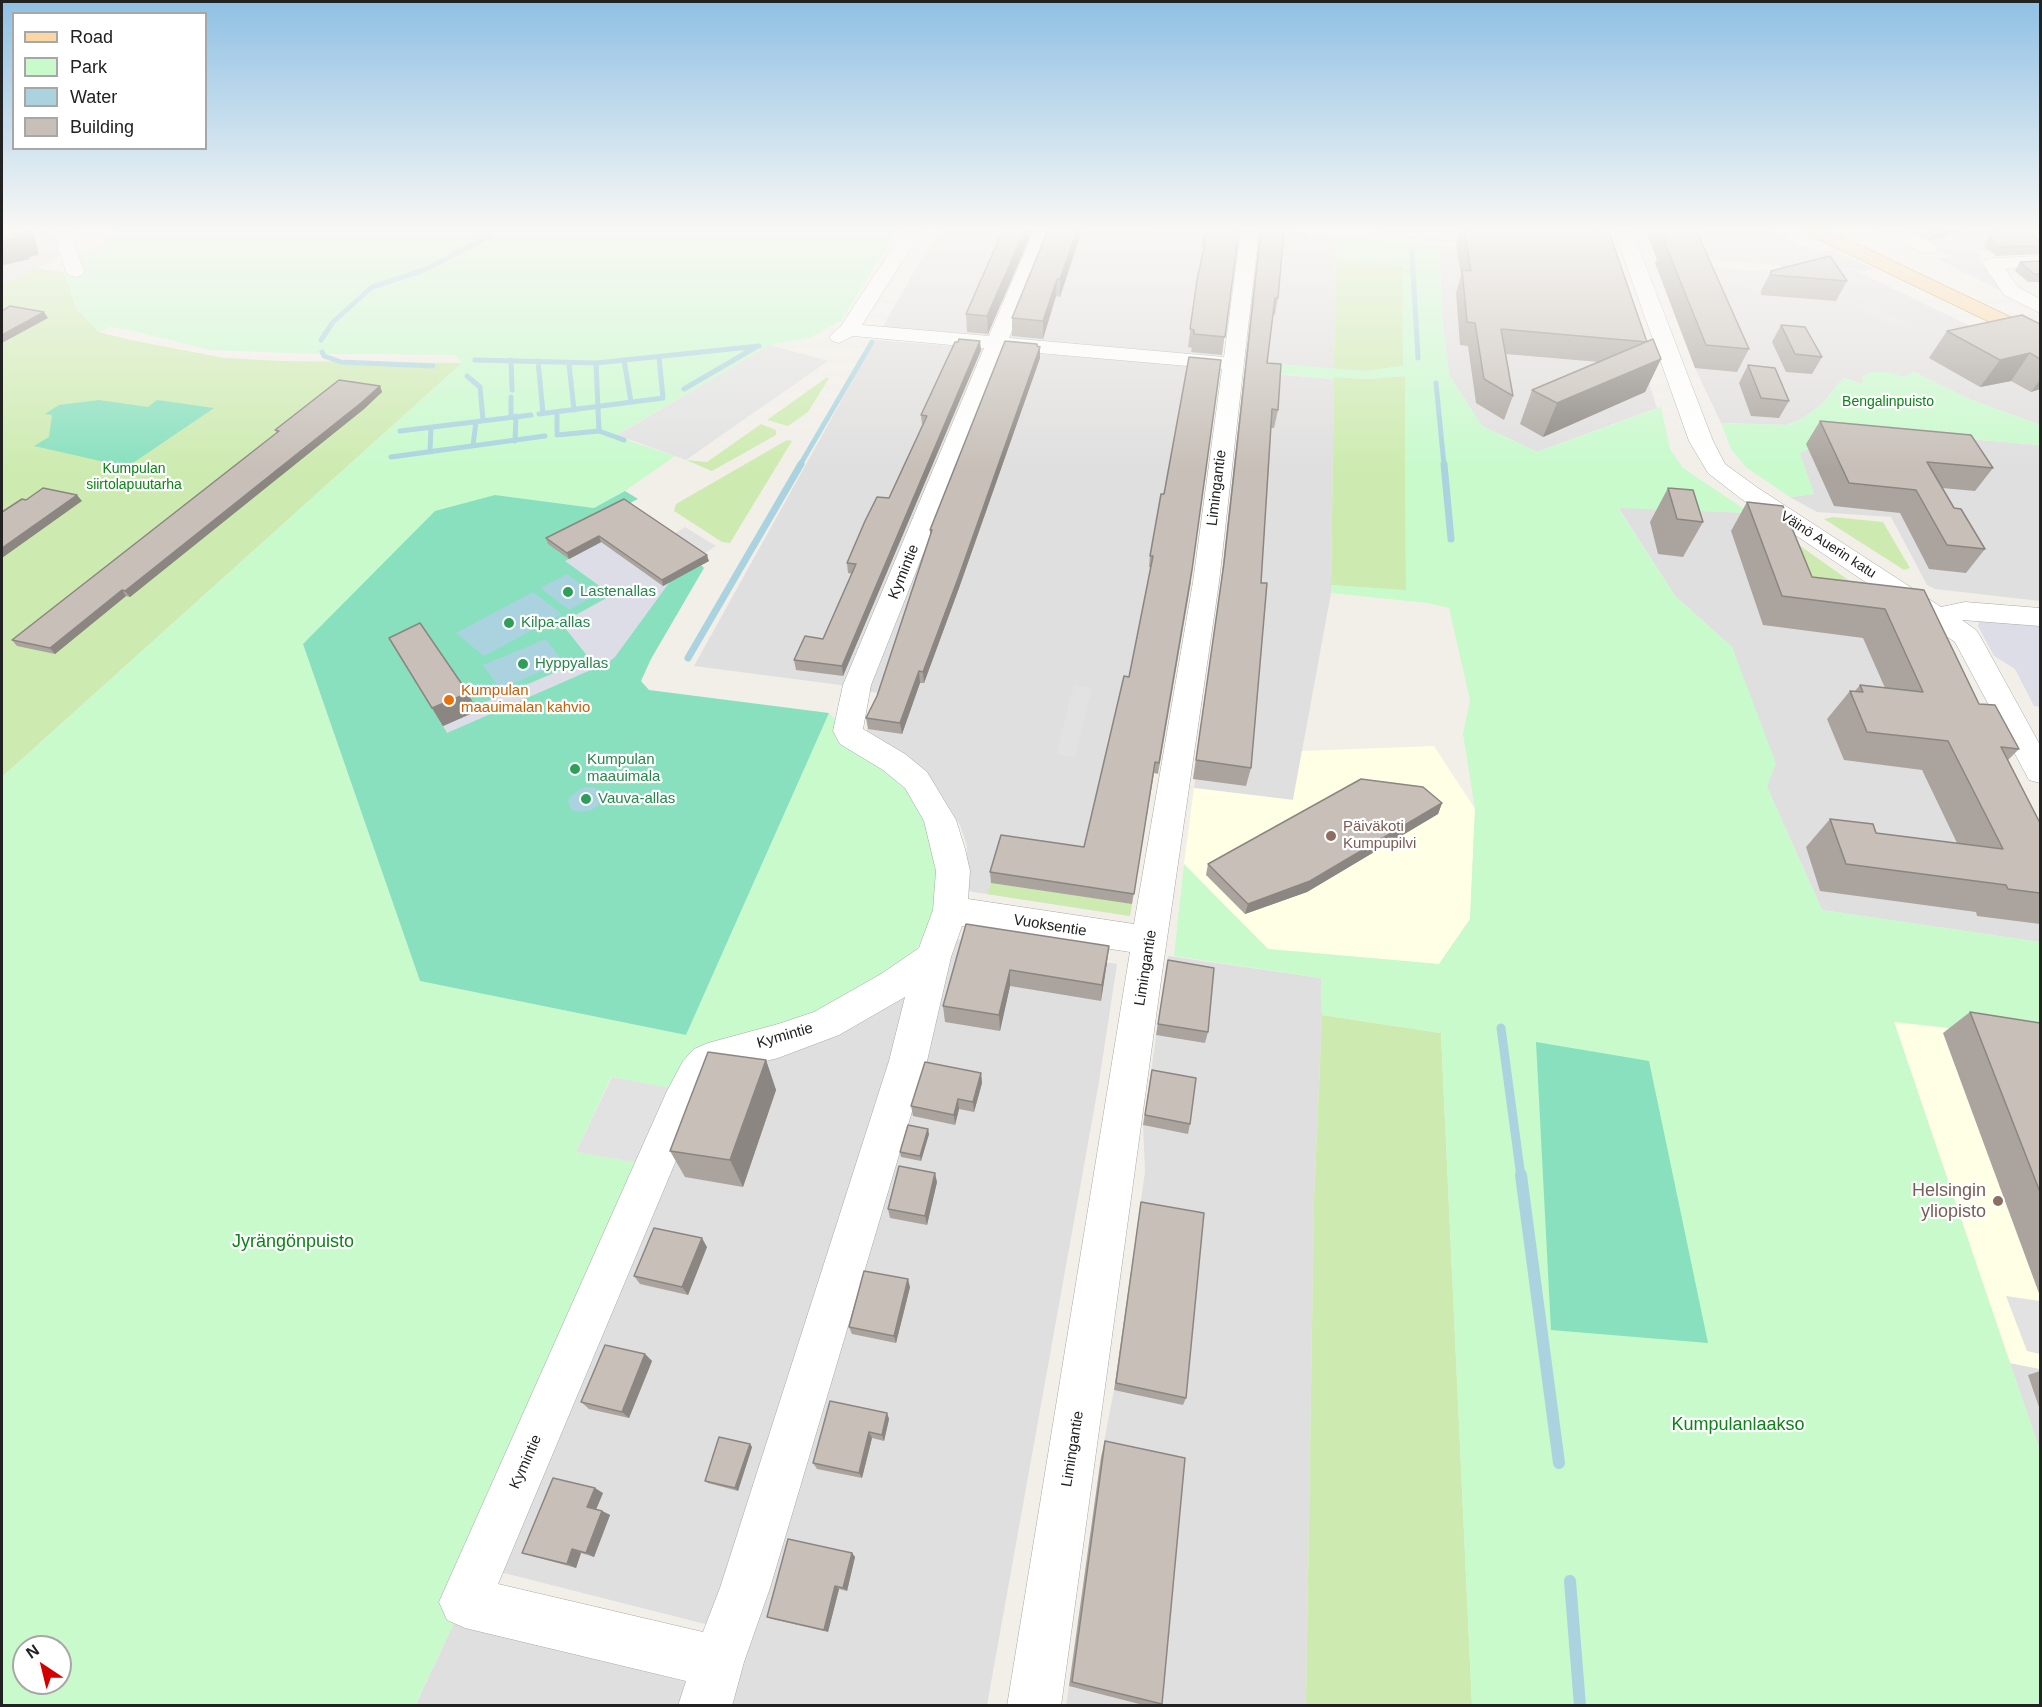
<!DOCTYPE html>
<meta charset="utf-8">
<style>
body{margin:0}
#map{position:relative;width:2042px;height:1707px;overflow:hidden;background:#f2efe9;font-family:Helvetica,sans-serif}
canvas{display:block}
.frame{position:absolute;inset:0;border:3px solid #222;pointer-events:none}
.legend{position:absolute;left:12px;top:12px;width:195px;height:138px;box-sizing:border-box;background:#fff;border:2px solid #a7a7a7;margin:0;padding:8px 10px;list-style:none;font-size:18px;color:#222}
.legend li{display:flex;align-items:center;gap:12px;height:30px}
.legend b{width:30px;border:2px solid #a7a7a7}
.north{position:absolute;left:12px;top:1635px;width:60px;height:60px;box-sizing:border-box;background:#fff;border:2px solid #a7a7a7;border-radius:50%;rotate:325deg;font-size:16px;font-weight:700;line-height:24px;text-align:center;color:#222}
.north::after{content:'';display:block;margin:auto;width:21px;height:27px;background:#d40000;clip-path:polygon(50% 0,100% 100%,50% 72%,0 100%)}
</style>
<div id="map">
<canvas width="2042" height="1707"></canvas>
<div class="frame"></div>
<ul class="legend">
<li><b style="height:8px;background:#fcd6a4"></b>Road</li>
<li><b style="height:16px;background:#c8facc"></b>Park</li>
<li><b style="height:16px;background:#aad3df"></b>Water</li>
<li><b style="height:16px;background:#c7bfb8"></b>Building</li>
</ul>
<div class="north">N</div>
</div>
<script>
const g = document.querySelector('canvas').getContext('2d');
g.lineJoin = 'round';
function fill(path, color) {
  g.fillStyle = color;
  g.fill(path, 'evenodd');
}
function poly(rows) {
  const path = new Path2D();
  for (const r of rows) {
    path.moveTo(r[0], r[1]);
    for (let i = 2; i < r.length; i += 2) path.lineTo(r[i], r[i + 1]);
  }
  return path;
}
function trace(path, color, width, dash) {
  g.strokeStyle = color;
  g.lineWidth = width;
  g.lineCap = dash ? 'butt' : 'round';
  g.setLineDash(dash || []);
  g.stroke(path);
}
function label(font, color, halo, rows, align = 'center') {
  g.font = font + ' Helvetica,sans-serif';
  g.lineWidth = 4.5;
  g.setLineDash([]);
  g.textBaseline = 'middle';
  g.strokeStyle = halo;
  g.fillStyle = color;
  for (const [text, x, y, turn = 0] of rows) {
    g.save();
    g.translate(x, y);
    g.rotate((+turn || 0) * Math.PI / 180);
    g.textAlign = isNaN(turn) ? turn : align;
    if (halo) g.strokeText(text, 0, 0);
    g.fillText(text, 0, 0);
    g.restore();
  }
}
const residential = poly([
 [2,230,52,230,65,254,2,286],
 [938,230,1038,230,1010,302,1002,302,987,338,882,328],
 [1053,230,1241,230,1221,359,1007,339],
 [1284,230,1336,236,1334,369,1243,361,1256,259,1262,259],
 [1645,230,1770,230,1814,251,1820,251,1803,255,1773,253,1780,265,1656,256],
 [1893,230,2012,230,2040,252,1939,251],
 [1439,246,1469,248,1636,343,1657,408,1537,452,1482,426,1449,375,1442,316],
 [1655,263,1783,273,1804,280,1851,268,2040,360,2040,425,1969,399,1914,372,1904,377,1876,372,1862,377,1864,384,1843,378,1823,403,1802,419,1786,425,1721,423,1695,368],
 [875,340,991,349,848,686,694,666],
 [1006,351,1220,368,1130,916,967,891,967,846,960,825,939,793,862,741,883,693,868,692,886,640],
 [1244,372,1334,379,1331,593,1293,800,1194,788,1221,597],
 [1850,429,2040,445,2040,601,1935,589,1927,585,1891,517,1817,512,1790,497,1814,494,1799,453],
 [1618,507,1750,513,1799,545,1792,545,1867,603,2040,856,2040,942,1822,910,1767,787,1732,647,1675,596],
 [955,939,1117,964,1099,1082,987,1705,729,1706],
 [1168,956,1321,978,1322,1015,1314,1201,1306,1705,1066,1706,1101,1457,1114,1390,1145,1172,1143,1125],
 [912,985,906,1034,713,1626,500,1572,658,1197,717,1069],
 [2010,1363,2040,1369,2040,1451],
 [454,1623,687,1682,680,1705,415,1706]
]);
const education = poly([
 [1434,746,1475,809,1470,919,1439,964,1268,949,1184,864,1194,788,1293,800,1302,751],
 [1894,1021,2040,1038,2040,1369,2010,1363]
]);
const grass = poly([
 [1406,245,1410,365,1366,371,1334,369,1336,246],
 [35,268,64,272,76,308,99,332,131,340,224,358,283,361,462,363,2,777,2,286],
 [1405,376,1406,591,1331,585,1334,377,1368,379],
 [826,378,829,378,808,412,788,426,767,420],
 [761,424,776,430,776,435,712,471,686,460,707,462],
 [787,440,792,441,730,543,722,542,674,511,676,504],
 [1833,517,1883,522,1910,568,1904,570,1824,519],
 [1792,545,1799,545,1875,599,1812,598],
 [991,883,1132,904,1130,916,987,894],
 [1322,1015,1441,1033,1472,1705,1306,1706,1314,1201]
]);
const park = poly([
 [117,230,898,230,841,321,810,338,770,345,618,434,632,442,675,456,625,491,594,508,495,495,303,644,420,981,686,1035,829,713,916,800,940,849,938,905,911,961,676,1089,611,1077,576,1152,645,1164,454,1623,415,1705,2,1706,2,777,462,363,455,355,314,354,211,350,128,330,111,327,99,332,76,308,64,272,66,260,104,246,106,235],
 [24,1647,60,1647,60,1683,24,1683],
 [1336,235,1439,246,1442,316,1449,375,1482,426,1537,452,1661,407,1670,449,1683,468,1750,513,1618,508,1675,596,1732,647,1776,763,1767,787,1822,910,2040,942,2040,1038,1894,1022,2040,1451,2040,1705,1472,1705,1441,1033,1322,1015,1321,978,1174,956,1184,864,1268,949,1439,964,1470,919,1475,809,1463,734,1470,700,1449,608,1427,603,1331,593,1331,585,1406,590,1405,376,1368,379,1334,377,1334,379,1277,374,1264,363,1365,371,1403,366,1402,266,1335,260],
 [1871,372,1888,372,1904,377,1914,372,1969,399,2040,425,2040,445,1850,429,1800,453,1814,494,1790,497,1747,468,1731,449,1721,423,1786,425,1802,419,1823,403,1843,378,1863,384,1862,377]
]);
const pitch = poly([
 [99,400,148,407,157,400,214,408,127,467,34,446,49,437,52,415,45,414,59,405],
 [625,491,638,499,626,505,708,561,701,565,704,568,651,659,641,681,649,690,829,713,686,1035,420,981,303,644,435,511,495,495,594,508],
 [1536,1042,1649,1061,1708,1343,1551,1330]
]);
const parking = poly([
 [1694,242,1770,248,1780,265,1702,259],
 [1704,267,1783,273,1792,292,1712,285],
 [1865,302,1916,326,1904,330,1853,306],
 [770,345,828,361,686,460,617,435],
 [685,527,716,546,705,553,674,534],
 [1074,685,1092,688,1075,757,1056,754],
 [612,1077,676,1089,645,1164,576,1152],
 [2006,1296,2040,1301,2040,1354,2027,1351]
]);
const plaza = poly([
 [1833,250,1874,269,1863,271,1851,268,1804,280,1781,270,1773,253,1803,255],
 [1937,251,1977,252,1981,255,1978,258,2007,294,1935,258,1951,257],
 [602,542,669,583,615,657,609,662,447,733,443,726,477,711,474,707,589,658,561,623,612,595,565,561],
 [1985,619,2040,626,2040,676,2039,676,2040,707,2034,706,2015,669,1994,656,1978,626,1979,622]
]);
const water = poly([
 [567,574,596,595,569,610,540,588],
 [533,592,562,614,484,656,456,633],
 [546,639,563,662,500,689,483,665],
 [587,787,593,787,603,792,602,802,592,810,578,812,572,810,568,802,570,797,580,789]
]);
const streamFar3 = poly([
 [1412,252,1418,358],
 [321,340,333,322,372,287,424,270,492,235],
 [322,352,324,356,341,362,433,366],
 [475,360,596,363,759,346],
 [511,360,512,390],
 [624,360,631,402],
 [538,361,543,413],
 [596,363,599,431,624,440],
 [569,364,574,410],
 [467,376,480,387,483,420],
 [1436,383,1444,465],
 [684,389,756,347],
 [511,397,511,417],
 [557,412,557,431],
 [539,414,663,398,659,357],
 [400,431,531,415],
 [557,435,599,431],
 [515,441,516,416],
 [473,445,476,422],
 [430,450,431,428],
 [391,457,545,436],
 [800,465,872,342]
]);
const streamFar2 = poly([
 [1444,464,1451,539],
 [688,658,801,464]
]);
const streamFar1 = poly([
 [1501,1028,1521,1177]
]);
const stream = poly([
 [1521,1175,1559,1463],
 [1570,1581,1580,1706]
]);
const minor = poly([
 [58,230,76,230,76,248,84,271,82,275,75,277,68,275,66,271,58,248,58,230],
 [904,230,922,230,862,325,989,336,1034,230,1052,230,1009,338,1224,357,1241,230,1259,230,1219,582,1162,973,1061,1706,1007,1706,1130,952,962,926,951,957,927,1061,770,1588,744,1662,732,1706,678,1706,686,1681,465,1628,447,1620,439,1602,667,1091,683,1061,694,1049,708,1043,778,1024,814,1012,881,974,919,948,933,910,936,871,924,821,905,788,883,770,840,744,833,731,843,685,984,348,853,336,839,343,832,341,829,337,841,326,904,230],
 [1004,350,1222,369,1193,582,1134,924,968,899,970,871,965,849,956,820,927,772,905,754,863,729,871,685,1004,350],
 [905,997,889,1061,720,1588,703,1632,498,1584,701,1101,711,1085,720,1073,726,1071,778,1058,839,1035,905,997],
 [1379,230,1455,230,1502,235,1508,236,1511,240,1508,244,1502,245,1388,235,1379,230],
 [1614,230,1632,230,1713,441,1725,464,1758,488,1941,607,1965,602,2040,608,2040,626,1962,620,1976,630,1980,636,2040,745,2040,783,2029,780,1955,642,1740,498,1708,473,1689,441,1614,230],
 [1877,230,1902,230,1935,244,1937,248,1935,252,1921,252,1880,234,1877,230],
 [2040,256,2040,267,2005,269,2018,287,2040,299,2040,313,2004,295,1983,264,1985,260,1992,258,2040,256]
]);
const major = poly([
 [1804,230,1828,230,2040,331,2040,345,2033,343,1807,234,1804,230]
]);
const wall = poly([
 [1003,230,988,334,967,332,966,314],
 [1082,230,1060,297,1056,296,1043,339,1012,336,1012,318],
 [1156,230,1239,230,1222,355,1191,352,1192,348,1188,347,1197,280,1205,247,1201,246,1203,234],
 [1260,230,1284,230,1278,298,1275,315,1273,315,1267,363,1278,410,1274,428,1271,428,1261,583,1251,768,1246,786,1193,779,1221,582],
 [1460,230,1599,230,1598,232,1647,342,1661,359,1645,392,1543,437,1520,424,1532,390,1599,362,1506,354,1513,396,1504,420,1476,403,1468,346,1460,345,1456,293,1461,275,1456,243],
 [1645,230,1696,230,1749,349,1737,372,1695,368,1655,263,1657,259],
 [1909,230,1964,230,1930,240],
 [1992,230,2028,230,2038,240,2040,240,2040,254,1996,256,1984,246],
 [2040,261,2040,282,2028,282,2015,271,2020,262],
 [1771,271,1847,281,1836,301,1761,295,1761,291],
 [2040,324,2040,389,2031,392,2011,381,1980,387,1929,358,1947,331],
 [1781,325,1822,357,1812,374,1786,372,1772,342],
 [1037,344,1040,358,959,588,924,683,920,683,902,734,868,729,866,718,877,696,930,535,930,530],
 [981,350,843,676,796,670,794,660,823,639,852,574,848,573,847,563,889,498,922,425,921,415],
 [1748,365,1789,401,1779,418,1751,416,1739,383],
 [380,386,382,392,364,409,130,597,126,596,55,654,17,646,12,640,277,433,275,430],
 [1820,421,1993,468,1975,491,1942,488,1954,508,1985,549,1966,573,1929,569,1900,513,1834,506,1806,444],
 [1668,488,1703,522,1683,557,1658,554,1650,522],
 [1161,494,1191,582,1158,774,1154,773,1132,904,991,883,990,872,1084,847,1129,677,1151,567,1149,567,1150,556],
 [624,499,709,561,663,586,601,542,569,559,548,544,546,538],
 [1747,502,1812,577,1924,590,1979,704,2019,749,2008,760,2040,823,2040,924,1977,916,1976,912,1820,891,1806,847,1830,819,1876,833,1957,843,1922,770,1844,760,1827,719,1850,691,1855,691,1860,685,1885,688,1863,638,1763,625,1731,531],
 [389,638,468,693,477,711,443,726],
 [1442,803,1438,814,1307,892,1245,914,1206,875,1208,864],
 [966,924,1107,962,1101,1001,1010,986,1000,1031,945,1022,943,1006],
 [1168,960,1208,1032,1205,1043,1156,1035],
 [1970,1012,2040,1023,2040,1296,1943,1033],
 [766,1060,776,1090,743,1187,685,1177,670,1151],
 [1152,1070,1190,1124,1188,1134,1143,1125],
 [981,1073,982,1083,974,1112,959,1109,955,1125,913,1116,911,1106],
 [929,1134,921,1161,901,1157,900,1152],
 [937,1182,927,1225,890,1218,888,1209],
 [1141,1202,1186,1398,1183,1405,1114,1390],
 [707,1247,688,1295,640,1284,634,1276],
 [910,1287,896,1343,852,1334,849,1327],
 [645,1354,652,1361,629,1418,589,1409,581,1402],
 [2040,1371,2040,1410,2028,1375],
 [887,1413,889,1419,884,1441,872,1438,862,1478,817,1469,813,1463],
 [1105,1441,1162,1704,1158,1706,1147,1706,1069,1686,1101,1457],
 [750,1444,752,1447,738,1491,708,1483,705,1481],
 [603,1493,596,1509,602,1511,610,1515,594,1557,581,1553,576,1568,532,1556,522,1553],
 [852,1553,855,1557,847,1591,839,1589,828,1632,772,1619,767,1617]
]);
const shadedWall = poly([
 [24,230,33,230,39,255,29,257,30,259,4,265,2,261,2,241],
 [1025,230,1033,230,988,334,987,316],
 [1077,230,1082,230,1060,297,1060,279],
 [1947,230,1964,230,1930,240,1934,234],
 [1057,279,1056,296,1043,339,1043,321],
 [44,312,48,318,2,343,2,335],
 [980,341,981,350,843,676,842,666],
 [1037,344,1037,354,1040,347,1040,358,959,588,924,683,923,672],
 [2030,353,2011,381,1980,387,2000,360],
 [1661,359,1645,392,1543,437,1557,403],
 [2040,380,2040,389,2031,392],
 [380,386,382,392,364,409,130,597,125,591],
 [77,495,82,501,2,558,2,548],
 [599,536,601,542,569,559,567,553],
 [707,555,709,561,663,586,662,580],
 [122,590,126,596,55,654,50,648],
 [919,671,920,683,902,734,900,723],
 [468,693,477,711,443,726,432,708],
 [1442,803,1438,814,1307,892,1245,914,1248,904],
 [1109,946,1107,962,1101,1001,1102,985],
 [1010,970,1010,986,1000,1031,999,1015],
 [766,1060,776,1090,743,1187,730,1160],
 [981,1073,982,1083,974,1112,973,1102],
 [958,1099,959,1109,955,1125,954,1115],
 [928,1129,929,1134,921,1161,920,1156],
 [935,1173,937,1182,927,1225,925,1216],
 [702,1238,707,1247,688,1295,682,1287],
 [908,1279,910,1287,896,1343,894,1336],
 [645,1354,652,1361,629,1418,622,1412],
 [887,1413,889,1419,884,1441,882,1435],
 [869,1432,872,1438,862,1478,859,1473],
 [750,1444,752,1447,738,1491,735,1488],
 [595,1488,603,1493,595,1512,587,1507],
 [602,1511,610,1515,594,1557,586,1553],
 [572,1549,581,1553,576,1568,567,1564],
 [852,1553,855,1557,847,1591,843,1588],
 [835,1586,839,1589,828,1632,824,1630]
]);
const building = poly([
 [2,230,24,230,25,233,15,235,15,238,2,241,2,230],
 [1003,230,1025,230,987,316,966,314,1003,230],
 [1048,230,1077,230,1060,279,1057,279,1043,321,1012,318,1048,230],
 [1208,230,1239,230,1225,337,1194,334,1194,330,1190,329,1197,280,1208,230],
 [1261,230,1284,230,1278,298,1275,298,1267,363,1281,364,1278,410,1272,409,1261,583,1267,583,1251,768,1196,760,1224,563,1261,230],
 [1464,230,1584,230,1609,232,1647,342,1501,329,1513,396,1484,379,1475,323,1467,322,1462,270,1471,271,1464,230],
 [1663,230,1696,230,1749,349,1706,345,1664,241,1667,242,1663,230],
 [1925,230,1947,230,1934,234,1925,230],
 [1993,230,2028,230,2038,240,2040,240,2040,246,2001,247,1989,238,1993,230],
 [1830,256,1847,281,1771,275,1771,271,1830,256],
 [2040,261,2040,274,2034,274,2020,262,2040,261],
 [10,306,44,312,2,335,2,311,10,306],
 [2022,315,2040,324,2040,359,2030,353,2000,360,1947,331,2022,315],
 [1781,325,1805,327,1822,357,1795,354,1781,325],
 [959,339,980,341,842,666,794,660,805,636,823,639,856,564,847,563,865,521,877,497,889,498,927,416,921,415,955,342,958,342,959,339],
 [1653,339,1661,359,1557,403,1532,390,1653,339],
 [1005,341,1037,344,1037,346,1040,347,959,576,923,672,919,671,900,723,866,718,877,696,932,530,930,530,1005,341],
 [1189,357,1221,360,1192,570,1159,763,1155,762,1134,894,990,872,1001,835,1084,847,1124,676,1129,677,1153,556,1150,556,1161,494,1164,494,1189,357],
 [1748,365,1775,368,1789,401,1761,398,1748,365],
 [339,380,380,386,361,403,125,591,122,590,50,648,12,640,279,431,275,430,339,380],
 [1820,421,1971,435,1993,468,1927,462,1954,508,1961,509,1985,549,1947,545,1916,490,1849,483,1820,421],
 [43,488,77,495,2,548,2,512,22,499,26,500,43,488],
 [1668,488,1693,490,1703,522,1677,519,1668,488],
 [624,499,707,555,662,580,599,536,567,553,546,538,624,499],
 [1747,502,1783,506,1812,577,1924,590,1979,704,1995,705,2019,749,2001,747,2040,823,2040,893,2008,889,2006,885,1846,864,1830,819,1873,824,1876,833,2003,849,1948,741,1867,732,1850,691,1863,692,1860,685,1923,692,1885,609,1782,596,1747,502],
 [420,623,468,693,432,708,389,638,420,623],
 [1361,779,1423,787,1442,803,1310,881,1248,904,1208,864,1361,779],
 [966,924,1109,946,1102,985,1010,970,999,1015,943,1006,966,924],
 [1168,960,1214,968,1208,1032,1158,1024,1168,960],
 [1970,1012,2040,1023,2040,1192,1970,1012],
 [708,1052,766,1060,730,1160,670,1151,708,1052],
 [925,1062,981,1073,973,1102,958,1099,954,1115,911,1106,925,1062],
 [1152,1070,1196,1078,1190,1124,1145,1115,1152,1070],
 [908,1125,928,1129,920,1156,900,1152,908,1125],
 [899,1166,935,1173,925,1216,888,1209,899,1166],
 [1141,1202,1204,1213,1186,1398,1116,1383,1141,1202],
 [654,1228,702,1238,682,1287,634,1276,654,1228],
 [864,1271,908,1279,894,1336,849,1327,864,1271],
 [605,1345,645,1354,622,1412,581,1402,605,1345],
 [830,1401,887,1413,882,1435,869,1432,859,1473,813,1463,830,1401],
 [719,1437,750,1444,735,1488,705,1481,719,1437],
 [1105,1441,1185,1458,1162,1704,1072,1682,1105,1441],
 [553,1478,595,1488,587,1507,602,1511,586,1553,572,1549,567,1564,522,1553,553,1478],
 [788,1539,852,1553,843,1588,835,1586,824,1630,767,1617,788,1539]
]);
const markers = [
 [568,592,6,"#2e9e5b"],
 [509,623,6,"#2e9e5b"],
 [523,664,6,"#2e9e5b"],
 [449,700,6,"#e8710a"],
 [575,769,6,"#2e9e5b"],
 [586,799,6,"#2e9e5b"],
 [1331,836,6,"#8d6e63"],
 [1998,1201,6,"#8d6e63"]
];
const farParknames = [
 ["Bengalinpuisto",1888,402],
 ["Kumpulan",134,469],
 ["siirtolapuutarha",134,485]
];
const farStreetnames = [
 ["Väinö Auerin katu",1828,545,33]
];
const streetNames = [
 ["Limingantie",1217,488,-83],
 ["Kymintie",904,572,-68],
 ["Vuoksentie",1050,926,9],
 ["Limingantie",1146,968,-81],
 ["Kymintie",785,1036,-16],
 ["Limingantie",1073,1449,-81],
 ["Kymintie",526,1462,-66]
];
const leisureNames = [
 ["Lastenallas",580,592],
 ["Kilpa-allas",521,623],
 ["Hyppyallas",535,664],
 ["Kumpulan",587,760],
 ["maauimala",587,777],
 ["Vauva-allas",598,799]
];
const foodNames = [
 ["Kumpulan",461,691],
 ["maauimalan kahvio",461,708]
];
const educationNames = [
 ["Päiväkoti",1343,827],
 ["Kumpupilvi",1343,844]
];
const nearEducationnames = [
 ["Helsingin",1986,1191],
 ["yliopisto",1986,1212]
];
const nearParknames = [
 ["Jyrängönpuisto",293,1242],
 ["Kumpulanlaakso",1738,1425]
];
fill(residential, '#e0dfdf');
fill(education, '#ffffe5');
fill(grass, '#cdebb0');
fill(park, '#c8facc');
fill(pitch, '#88e0be');
fill(parking, '#e2e2e2');
fill(plaza, '#dddde8');
fill(water, '#aad3df');
trace(streamFar3, '#aad3df', 5);
trace(streamFar2, '#aad3df', 7);
trace(streamFar1, '#aad3df', 9);
trace(stream, '#aad3df', 12);
trace(minor, '#a9a9a9', 1);
trace(major, '#a06b00', 1);
fill(minor, '#fff');
fill(major, '#fcd6a4');
fill(wall, '#aba49e');
fill(shadedWall, '#8b8681');
fill(building, '#c7bfb8');
trace(building, '#8b8681', 1.5);
const sky = g.createLinearGradient(0, 0, 0, 469);
sky.addColorStop(0, '#8fc0e4');
sky.addColorStop(0.49, '#f9f8f5');
sky.addColorStop(1, '#f9f8f500');
g.fillStyle = sky;
g.fillRect(0, 0, 2042, 469);
for (const [x, y, r, color] of markers) {
  const dot = new Path2D();
  dot.arc(x, y, r, 0, 2 * Math.PI);
  g.fillStyle = color;
  g.fill(dot);
  trace(dot, '#fff', 2);
}
label('14px', '#0c8416', '#fff', farParknames);
label('14px', '#222', '#fff', farStreetnames);
label('15px', '#222', '#fff', streetNames);
label('15px', '#27864d', '#fff', leisureNames, 'left');
label('15px', '#c56008', '#fff', foodNames, 'left');
label('15px', '#785e54', '#fff', educationNames, 'left');
label('18px', '#785e54', '#fff', nearEducationnames, 'right');
label('18px', '#0c8416', '#fff', nearParknames);
</script>
